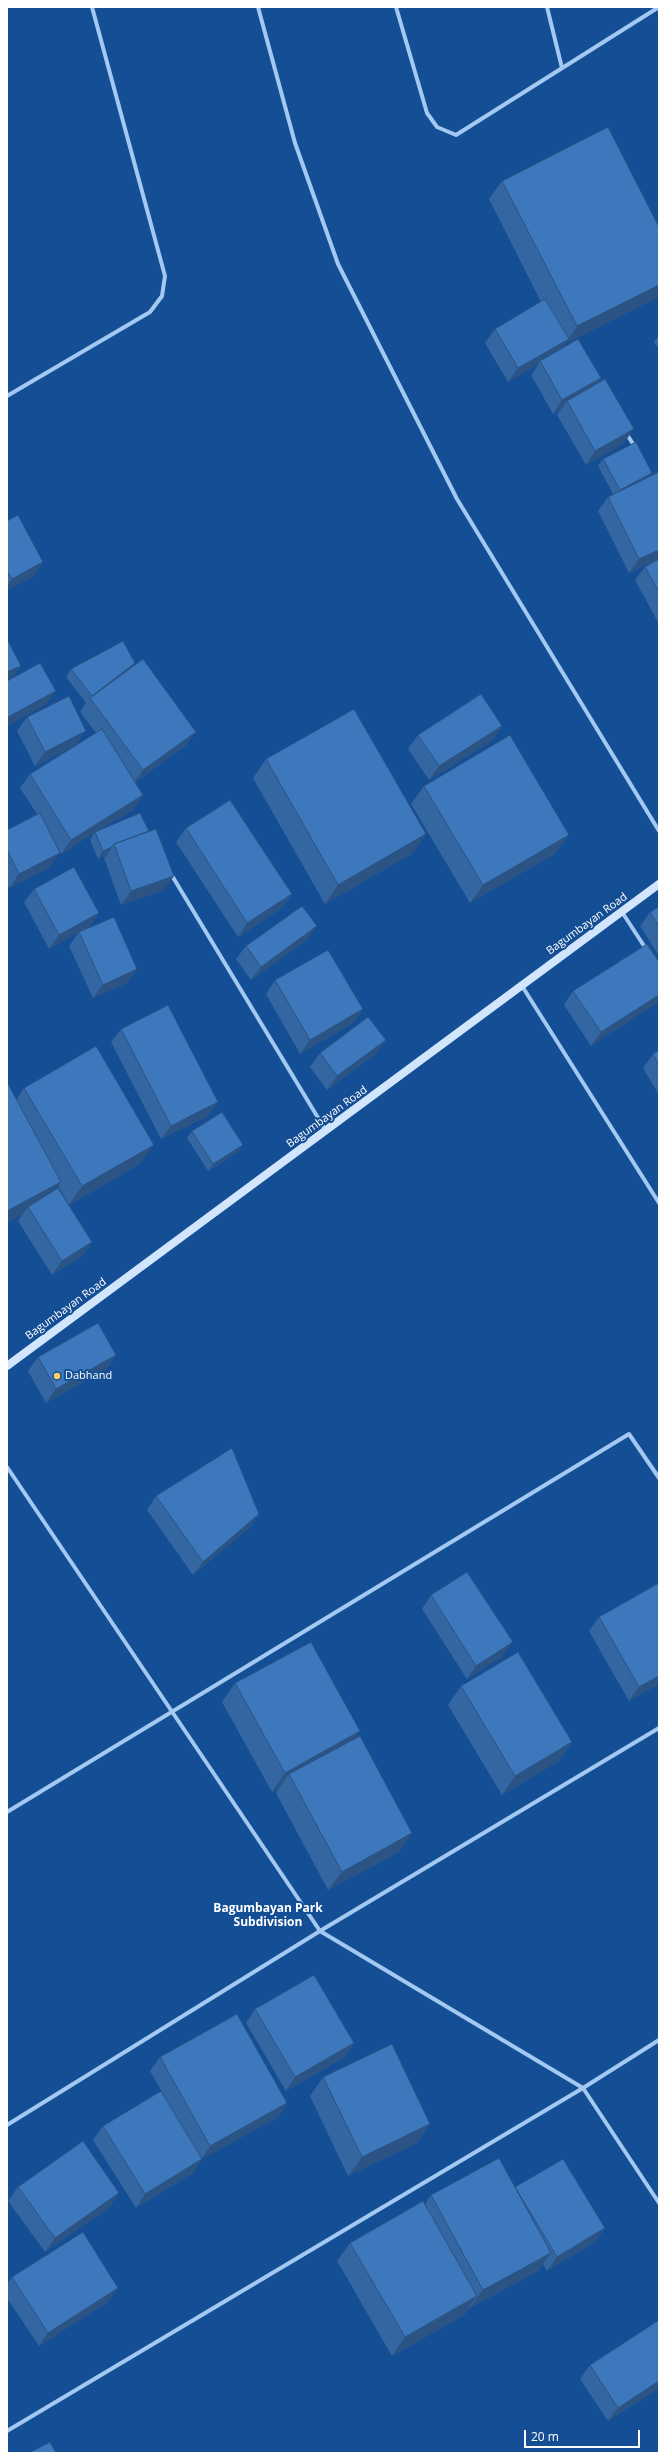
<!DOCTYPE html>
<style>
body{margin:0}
#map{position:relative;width:666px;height:2460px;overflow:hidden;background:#144e94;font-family:"Open Sans",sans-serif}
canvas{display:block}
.frame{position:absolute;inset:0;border:8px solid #fff;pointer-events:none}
.scale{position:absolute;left:524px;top:2430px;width:116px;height:18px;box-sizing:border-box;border:2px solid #fff;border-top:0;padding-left:5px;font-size:12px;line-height:14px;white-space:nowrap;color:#fff;-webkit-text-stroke:3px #144e94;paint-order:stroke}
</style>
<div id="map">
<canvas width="666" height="2460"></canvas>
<div class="frame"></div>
<div class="scale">20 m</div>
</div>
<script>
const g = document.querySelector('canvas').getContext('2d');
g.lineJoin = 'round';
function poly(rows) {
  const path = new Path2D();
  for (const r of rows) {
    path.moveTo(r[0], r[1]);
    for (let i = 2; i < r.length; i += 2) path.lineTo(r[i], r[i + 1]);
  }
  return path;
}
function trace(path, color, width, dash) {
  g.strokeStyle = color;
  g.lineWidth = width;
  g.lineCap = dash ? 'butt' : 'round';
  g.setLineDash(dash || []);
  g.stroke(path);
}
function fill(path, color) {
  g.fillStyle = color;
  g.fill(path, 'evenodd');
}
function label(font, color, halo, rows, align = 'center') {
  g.font = font + ' "Open Sans",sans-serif';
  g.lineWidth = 4;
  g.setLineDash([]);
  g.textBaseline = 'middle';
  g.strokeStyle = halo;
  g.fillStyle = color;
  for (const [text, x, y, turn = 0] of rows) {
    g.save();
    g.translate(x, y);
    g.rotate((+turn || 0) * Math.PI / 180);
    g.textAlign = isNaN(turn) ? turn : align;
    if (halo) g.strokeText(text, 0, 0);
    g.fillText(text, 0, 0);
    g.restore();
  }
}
const street = poly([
 [258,7,295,143,338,264,457,499,659,831],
 [396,7,427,113,437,127,456,135,659,7],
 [547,7,562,68],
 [7,396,150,312,162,296,165,276,92,7],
 [626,433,635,447],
 [171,874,326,1131],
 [622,912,646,949],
 [522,986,659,1203],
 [7,1467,320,1931,583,2088,659,2203],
 [7,1812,629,1434,659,1478],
 [7,2125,320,1931,659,1728],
 [7,2431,583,2088,659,2040]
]);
const secondary = poly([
 [7,1366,659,884]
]);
const wall = poly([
 [502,181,659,227,561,349,601,378,597,384,624,443,586,465,557,415,561,409,553,414,531,375,538,365,508,382,485,343,495,329,541,302,489,199],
 [659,335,659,349,654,342],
 [603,459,652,473,649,477,659,472,659,624,635,580,645,567,659,559,629,573,598,511,608,497,613,494,598,466],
 [7,521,34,576,7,590],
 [131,668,186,745,136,782,134,809,97,831,140,813,164,890,121,905,104,858,107,855,98,859,90,840,94,833,61,854,55,843,50,867,9,888,7,883,7,830,37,814,20,788,30,774,96,733,80,712,86,703,66,677,71,669],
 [27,717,76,745,35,766,17,731],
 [502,726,493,740,429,780,408,749,418,735],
 [266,759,413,853,325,904,253,778],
 [424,786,556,853,470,903,411,804],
 [186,828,292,894,282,908,238,937,176,842],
 [34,889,99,913,89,927,137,969,127,983,93,998,69,946,78,933,49,949,24,902],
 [659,907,659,956,640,926,650,912],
 [307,940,251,980,236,959,246,946],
 [659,962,591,1046,564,1005,573,991],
 [275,980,363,1009,353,1023,300,1054,266,994],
 [121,1029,208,1116,161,1139,111,1042],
 [659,1050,659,1095,643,1068,653,1054],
 [320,1053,376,1054,327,1090,310,1067],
 [24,1088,140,1164,69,1205,58,1186,56,1189,82,1256,52,1275,18,1221,22,1215,16,1100],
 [192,1131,238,1152,208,1171,187,1138],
 [38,1357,107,1369,46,1403,28,1371],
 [156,1496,259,1514,249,1528,193,1575,147,1510],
 [659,1583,659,1684,629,1701,589,1631,599,1617],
 [431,1595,503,1656,467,1679,422,1609],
 [235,1683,360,1731,355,1739,399,1852,328,1890,276,1793,279,1788,272,1792,222,1702],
 [461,1686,572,1742,559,1761,502,1795,448,1705],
 [255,2009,354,2043,345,2057,286,2091,246,2023],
 [160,2057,287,2103,278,2117,202,2159,193,2173,136,2208,93,2140,103,2126,176,2116,150,2071],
 [323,2077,430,2124,417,2143,348,2176,310,2096],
 [18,2187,110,2207,45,2252,8,2201],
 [515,2187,605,2228,595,2242,547,2271,543,2264,538,2271,470,2308,469,2308,464,2315,392,2356,337,2261,350,2243,425,2204,431,2195],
 [12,2277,108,2302,39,2346,7,2298,7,2285],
 [590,2365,659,2388,608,2421,580,2379]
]);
const shadedWall = poly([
 [659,285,659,297,564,345,559,352,540,361,538,365,508,382,518,368,568,339,577,326],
 [601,378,591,392,567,401,561,409,553,414,562,400],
 [634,429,624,443,586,465,595,451],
 [652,473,647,481,615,497,620,490],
 [659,550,659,559,629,573,639,559],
 [43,562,34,576,7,590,7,586,12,579],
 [135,663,130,670,92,696],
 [21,666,11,679,7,681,7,672],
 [56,691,46,705,7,726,7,719,8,717],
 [502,726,493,740,429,780,439,766],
 [86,731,76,745,35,766,45,752],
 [196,732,186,745,133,784,143,770],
 [143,795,134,809,61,854,71,840],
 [426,834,413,853,325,904,338,885],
 [569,835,556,853,470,903,483,885],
 [112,847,107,855,98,859,103,851],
 [60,853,50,867,9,888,19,874],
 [174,876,164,890,121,905,131,891],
 [292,894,282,908,238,937,247,923],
 [99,913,89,927,79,932,78,933,49,949,59,935],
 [317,926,307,940,251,980,261,967],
 [137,969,127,983,93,998,103,985],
 [659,995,659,1002,591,1046,601,1032],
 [363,1009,353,1023,300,1054,310,1040],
 [386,1040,376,1054,327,1090,337,1076],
 [218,1102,208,1116,161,1139,171,1126],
 [154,1145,140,1164,69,1205,82,1186],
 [243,1145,238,1152,208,1171,213,1164],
 [61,1182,48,1201,28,1207,22,1215,7,1223,7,1211],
 [92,1242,82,1256,52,1275,62,1261],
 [116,1355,107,1369,46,1403,56,1389],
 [259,1514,249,1528,193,1575,203,1562],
 [513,1642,503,1656,467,1679,476,1666],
 [659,1676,659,1684,629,1701,639,1687],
 [360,1731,347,1750,289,1774,279,1788,272,1792,285,1773],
 [572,1742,559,1761,502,1795,515,1776],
 [412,1833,399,1852,328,1890,342,1872],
 [354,2043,345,2057,286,2091,295,2077],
 [287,2103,278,2117,201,2160,210,2146],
 [430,2124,417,2143,348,2176,362,2157],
 [202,2159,193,2173,136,2208,145,2194],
 [119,2193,110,2207,45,2252,55,2238],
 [605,2228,595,2242,547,2271,557,2257],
 [551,2253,538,2271,470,2308,483,2290],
 [118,2288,108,2302,39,2346,48,2333],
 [477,2296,464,2315,392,2356,405,2337],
 [659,2381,659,2388,608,2421,618,2408]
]);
const building = poly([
 [608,127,659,227,659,285,577,326,502,181,608,127],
 [545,299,569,339,518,368,495,329,545,299],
 [578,339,601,378,562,400,540,361,578,339],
 [605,379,634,429,595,451,567,401,605,379],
 [636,442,652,473,620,490,603,459,636,442],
 [659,472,659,550,639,559,608,497,659,472],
 [18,515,43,562,12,579,7,571,7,521,18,515],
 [659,559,659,592,645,567,659,559],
 [7,639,21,666,7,672,7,639],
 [123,641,135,663,92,696,71,669,123,641],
 [143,659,196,732,143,770,90,698,143,659],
 [40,663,56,691,8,717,7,715,7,681,40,663],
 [481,694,502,726,439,766,418,735,481,694],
 [69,696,86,731,45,752,27,717,69,696],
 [354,709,426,834,338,885,266,759,354,709],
 [102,729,143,795,71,840,30,774,102,729],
 [510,735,569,835,483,885,424,786,510,735],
 [230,800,292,894,247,923,186,828,230,800],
 [40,813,60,853,19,874,7,850,7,830,40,813],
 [140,813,149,831,114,844,112,847,103,851,95,832,140,813],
 [156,829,174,876,131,891,114,844,156,829],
 [74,867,99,913,59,935,34,889,74,867],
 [302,906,317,926,261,967,246,946,302,906],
 [659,907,659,926,650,912,659,907],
 [114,917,137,969,103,985,79,932,114,917],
 [647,944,659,962,659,995,601,1032,573,991,647,944],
 [328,950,363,1009,310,1040,275,980,328,950],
 [168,1005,218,1102,171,1126,121,1029,168,1005],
 [368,1017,386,1040,337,1076,320,1053,368,1017],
 [96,1046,154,1145,82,1186,24,1088,96,1046],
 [659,1050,659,1065,653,1054,659,1050],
 [7,1082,61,1182,7,1211,7,1082],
 [222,1112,243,1145,213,1164,192,1131,222,1112],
 [58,1188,92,1242,62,1261,28,1207,58,1188],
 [98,1323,116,1355,56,1389,38,1357,98,1323],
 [232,1448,259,1514,203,1562,156,1496,232,1448],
 [467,1572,513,1642,476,1666,431,1595,467,1572],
 [659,1583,659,1676,639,1687,599,1617,659,1583],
 [311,1642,360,1731,285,1773,235,1683,311,1642],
 [518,1652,572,1742,515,1776,461,1686,518,1652],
 [360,1736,412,1833,342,1872,289,1774,360,1736],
 [314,1975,354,2043,295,2077,255,2009,314,1975],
 [237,2014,287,2103,210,2146,160,2057,237,2014],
 [392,2044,430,2124,362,2157,323,2077,392,2044],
 [161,2091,202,2159,145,2194,103,2126,161,2091],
 [83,2141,119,2193,55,2238,18,2187,83,2141],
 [499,2158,551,2253,483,2290,431,2195,499,2158],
 [563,2159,605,2228,557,2257,515,2187,563,2159],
 [423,2201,477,2296,405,2337,350,2243,423,2201],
 [83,2232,118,2288,48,2333,12,2277,83,2232],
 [659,2320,659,2381,618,2408,590,2365,659,2320],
 [50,2442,56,2453,29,2453,50,2442]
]);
const markers = [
 [57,1376,4,"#ffd063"]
];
const streetNames = [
 ["Bagumbayan Road",587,924,-36],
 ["Bagumbayan Road",327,1117,-36],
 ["Bagumbayan Road",66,1309,-36]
];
const poiNames = [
 ["Dabhand",65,1376]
];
const neighbourhoodNames = [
 ["Bagumbayan Park",268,1909],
 ["Subdivision",268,1923]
];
trace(street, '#a3c8f2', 4);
trace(secondary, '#d1e5fc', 8);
fill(wall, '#3466a2');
fill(shadedWall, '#2b5384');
fill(building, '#3d77bc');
trace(building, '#2b5384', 1);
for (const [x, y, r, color] of markers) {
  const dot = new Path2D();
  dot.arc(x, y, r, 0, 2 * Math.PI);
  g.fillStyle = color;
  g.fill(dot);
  trace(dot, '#144e94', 1.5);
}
label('11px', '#fff', '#144e94', streetNames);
label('11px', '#fff', '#144e94', poiNames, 'left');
label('bold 12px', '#fff', '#144e94', neighbourhoodNames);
</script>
